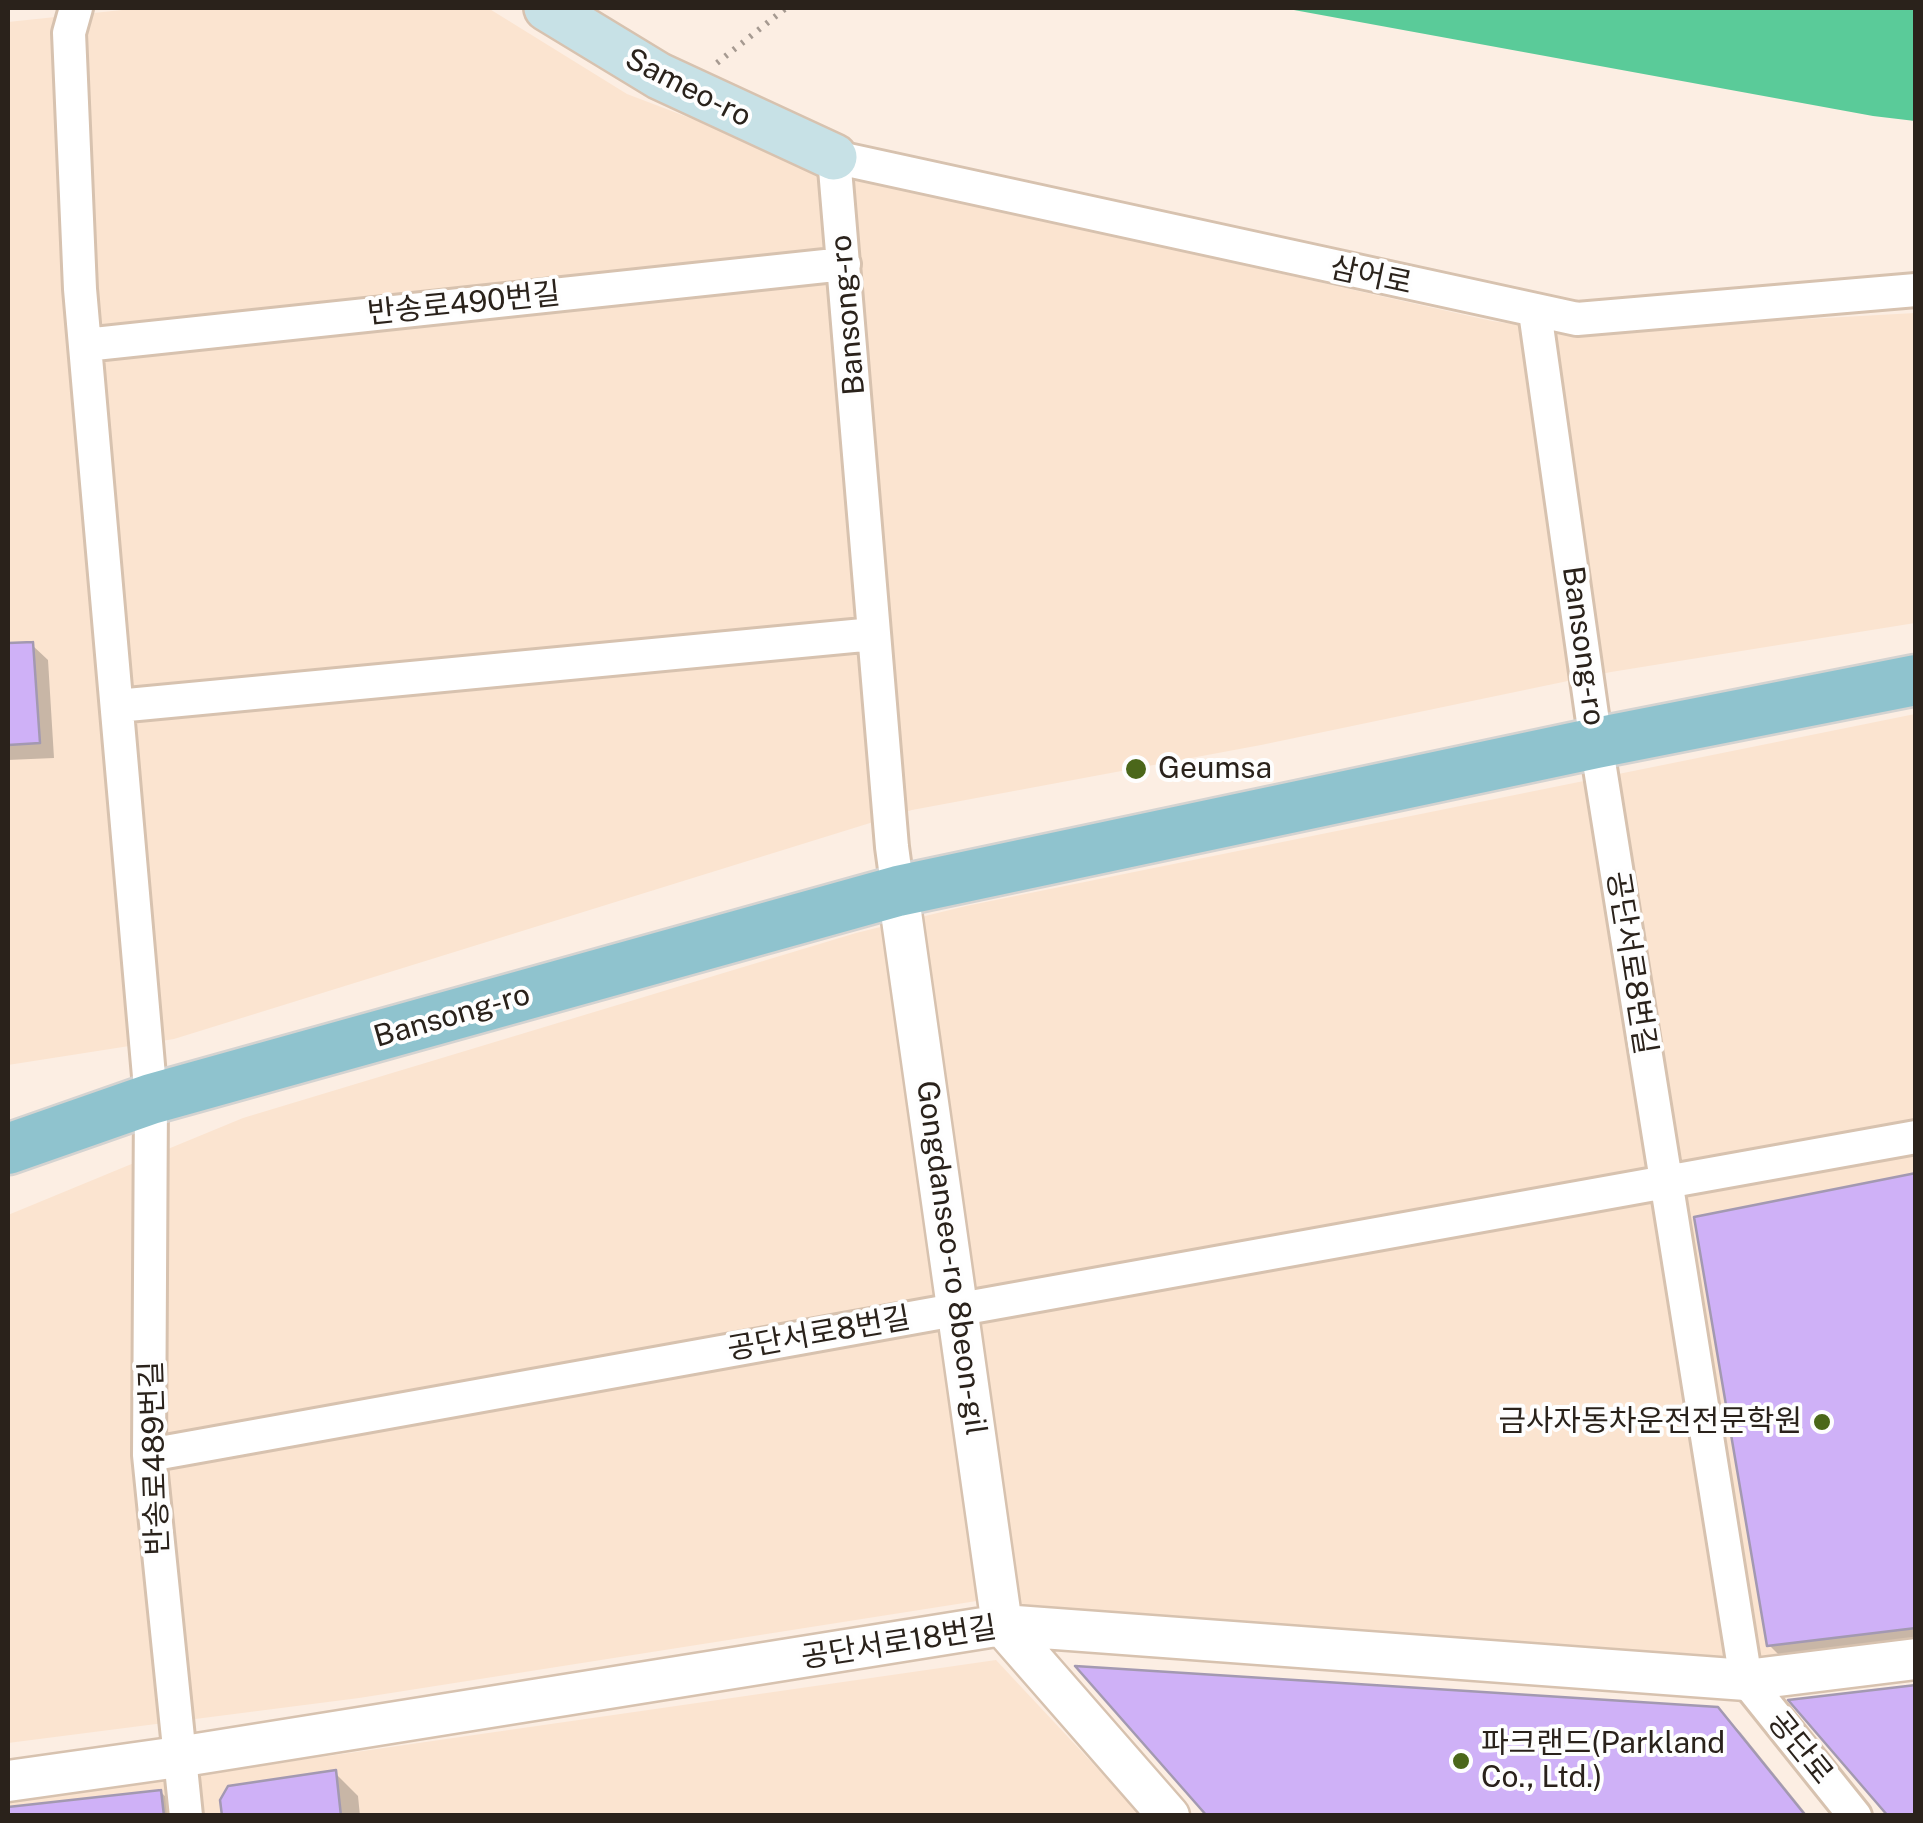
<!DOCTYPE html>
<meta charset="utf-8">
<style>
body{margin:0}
#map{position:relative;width:1923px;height:1823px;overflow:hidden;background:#fceee3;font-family:"Public Sans",sans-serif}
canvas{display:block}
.frame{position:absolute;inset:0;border:10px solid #2a221b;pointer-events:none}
</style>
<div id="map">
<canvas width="1923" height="1823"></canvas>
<div class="frame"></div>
</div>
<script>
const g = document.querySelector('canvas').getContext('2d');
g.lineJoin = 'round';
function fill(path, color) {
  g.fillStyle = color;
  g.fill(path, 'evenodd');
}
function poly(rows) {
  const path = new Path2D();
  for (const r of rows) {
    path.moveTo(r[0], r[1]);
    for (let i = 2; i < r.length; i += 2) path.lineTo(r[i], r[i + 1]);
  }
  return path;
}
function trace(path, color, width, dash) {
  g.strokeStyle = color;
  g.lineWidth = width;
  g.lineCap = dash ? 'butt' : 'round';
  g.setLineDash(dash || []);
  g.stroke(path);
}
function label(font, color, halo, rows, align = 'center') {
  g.font = font + ' "Public Sans","Noto Sans KR",sans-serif';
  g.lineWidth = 8;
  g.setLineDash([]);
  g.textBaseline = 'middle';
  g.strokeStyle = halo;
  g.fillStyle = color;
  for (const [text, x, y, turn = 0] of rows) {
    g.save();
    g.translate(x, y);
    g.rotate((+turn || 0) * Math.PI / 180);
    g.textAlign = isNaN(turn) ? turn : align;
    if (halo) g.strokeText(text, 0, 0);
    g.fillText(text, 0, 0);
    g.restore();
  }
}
const built = poly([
 [141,8,488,8,627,94,837,174,1492,321,1572,332,1915,313,1915,623,1611,672,1261,745,912,810,174,1039,8,1065,8,22],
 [1915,714,1915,1644,1795,1660,1709,1658,1034,1608,983,1600,359,1698,8,1743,8,1215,243,1118,856,933,966,906],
 [996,1660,1141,1815,8,1816,8,1802]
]);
const forest = poly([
 [1283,8,1915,8,1915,121,1873,116]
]);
const shadow = poly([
 [32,645,48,660,54,758,8,760,8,646],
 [1916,1176,1916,1661,1800,1676,1769,1645],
 [1717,1709,1741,1733,1808,1816,1211,1816],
 [335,1773,358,1796,360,1816,224,1816],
 [161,1792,184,1816,8,1816,8,1810]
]);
const building = poly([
 [33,642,40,743,8,745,8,643,33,642],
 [1916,1173,1916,1628,1767,1646,1694,1217,1916,1173],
 [1075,1666,1718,1707,1806,1816,1207,1816,1075,1666],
 [1916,1685,1916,1816,1888,1816,1788,1700,1916,1685],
 [336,1770,341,1816,222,1816,220,1800,228,1786,336,1770],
 [161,1790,164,1816,8,1816,8,1807,161,1790]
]);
const path = poly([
 [717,63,786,8]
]);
const minor = poly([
 [76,8,69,33,80,289,151,1099,149,1455,186,1816],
 [1535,312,1596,743,1746,1680,1855,1816],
 [85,345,844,264],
 [117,706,874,634],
 [898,891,892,847,834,157,1577,319,1916,290],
 [149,1455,1916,1137]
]);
const tertiary = poly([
 [898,891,1002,1625,1169,1816],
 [8,1781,178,1757,1002,1625,1746,1680,1916,1659]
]);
const secondary = poly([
 [547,8,659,76,834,157]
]);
const primary = poly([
 [8,1149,151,1099,898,891,1596,743,1916,680]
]);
const markers = [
 [1136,769,12,"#4b671a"],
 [1822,1422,10,"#4b671a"],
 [1461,1761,10,"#4b671a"]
];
const streetNames = [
 ["Sameo-ro",688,88,27],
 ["삼어로",1371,276,12],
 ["반송로490번길",464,304,-6],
 ["Bansong-ro",848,315,-95],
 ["Bansong-ro",1583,646,82],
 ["공단서로8번길",1631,963,81],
 ["Bansong-ro",452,1016,-16],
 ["Gongdanseo-ro 8beon-gil",951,1258,82],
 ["공단서로8번길",819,1334,-10],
 ["반송로489번길",155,1458,-92],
 ["공단서로18번길",899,1643,-9],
 ["공단로",1800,1748,51]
];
const poiNames = [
 ["Geumsa",1158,769],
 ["금사자동차운전전문학원",1802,1422,"right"],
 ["파크랜드(Parkland",1481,1744],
 ["Co., Ltd.)",1481,1778]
];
fill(built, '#fbe4d0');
fill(forest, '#5acb99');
fill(shadow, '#0003');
fill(building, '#cfb1f7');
trace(building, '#a399b1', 2.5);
trace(minor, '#d7c2af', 38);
trace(tertiary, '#d7c2af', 45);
trace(secondary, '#d7c2af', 50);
trace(primary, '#d4d3d1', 55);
trace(path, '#a69a91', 6, [2.5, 8]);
trace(minor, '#fff', 32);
trace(tertiary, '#fff', 40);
trace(secondary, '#c7e1e6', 45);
trace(primary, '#8fc3ce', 50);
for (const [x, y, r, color] of markers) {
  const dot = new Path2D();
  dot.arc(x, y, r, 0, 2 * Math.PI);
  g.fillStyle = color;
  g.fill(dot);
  trace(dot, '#fefefe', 4);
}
label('30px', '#2a221b', '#fefefe', streetNames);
label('30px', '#2a221b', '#fefefe', poiNames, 'left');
</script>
